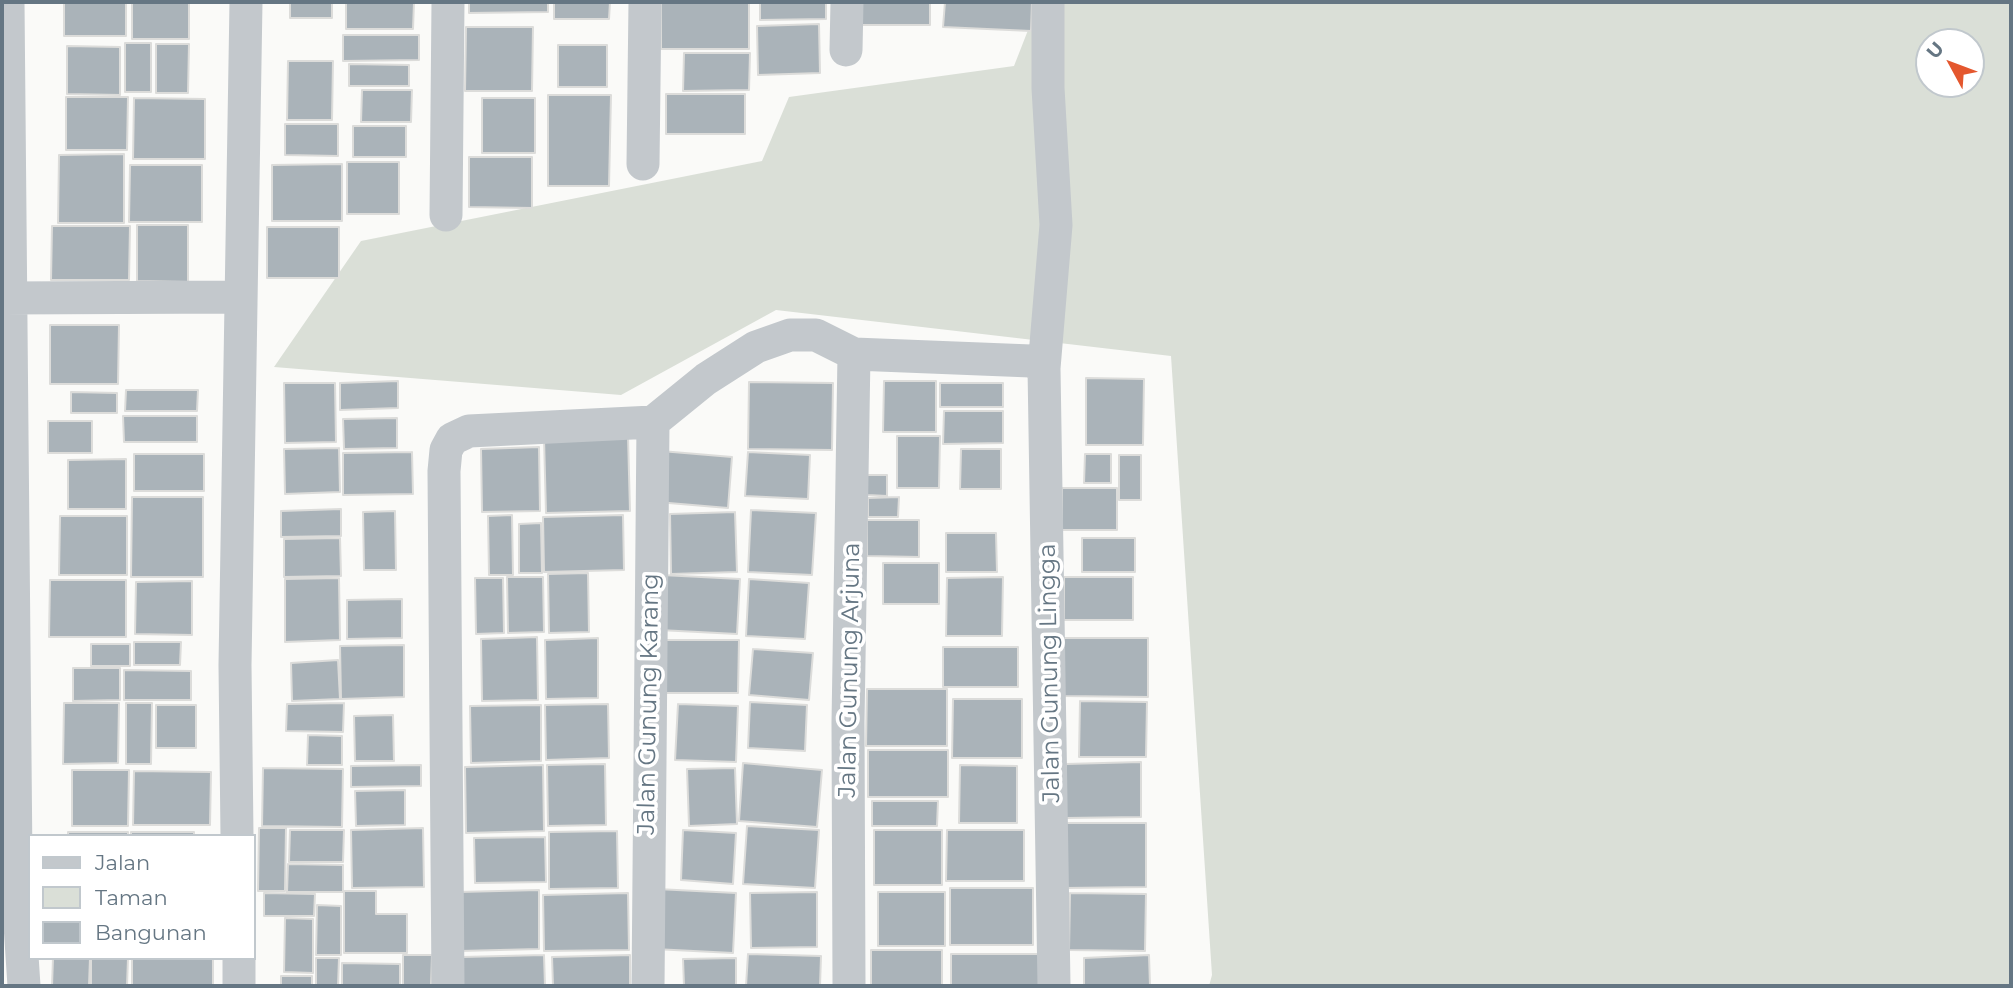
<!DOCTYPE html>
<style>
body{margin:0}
#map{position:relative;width:2013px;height:988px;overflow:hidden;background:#fafaf8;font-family:Montserrat,sans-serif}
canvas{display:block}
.frame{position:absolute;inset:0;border:4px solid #657683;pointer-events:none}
.legend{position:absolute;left:28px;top:834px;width:228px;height:126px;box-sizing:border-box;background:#fff;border:2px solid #c1c8cd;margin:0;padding:9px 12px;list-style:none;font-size:21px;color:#657683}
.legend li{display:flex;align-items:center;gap:14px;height:35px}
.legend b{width:35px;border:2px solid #c1c8cd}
.north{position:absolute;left:1915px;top:28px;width:70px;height:70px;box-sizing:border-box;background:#fff;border:2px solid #c1c8cd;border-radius:50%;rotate:311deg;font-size:19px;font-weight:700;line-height:28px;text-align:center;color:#657683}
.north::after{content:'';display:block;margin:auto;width:24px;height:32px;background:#e4572e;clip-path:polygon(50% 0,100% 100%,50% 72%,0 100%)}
</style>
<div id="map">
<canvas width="2013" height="988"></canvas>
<div class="frame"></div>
<ul class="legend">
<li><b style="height:9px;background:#c3c8cc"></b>Jalan</li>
<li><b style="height:19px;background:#dadfd7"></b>Taman</li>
<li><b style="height:19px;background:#aab3b9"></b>Bangunan</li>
</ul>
<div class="north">U</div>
</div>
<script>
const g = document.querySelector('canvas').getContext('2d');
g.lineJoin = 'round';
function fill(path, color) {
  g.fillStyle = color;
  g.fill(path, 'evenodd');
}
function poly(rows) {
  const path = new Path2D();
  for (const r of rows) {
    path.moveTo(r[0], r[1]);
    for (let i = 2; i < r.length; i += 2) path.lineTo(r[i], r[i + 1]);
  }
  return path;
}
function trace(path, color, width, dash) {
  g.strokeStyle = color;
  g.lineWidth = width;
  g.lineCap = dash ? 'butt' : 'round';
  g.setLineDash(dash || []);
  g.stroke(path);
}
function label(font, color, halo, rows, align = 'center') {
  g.font = font + ' Montserrat,sans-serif';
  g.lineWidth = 7;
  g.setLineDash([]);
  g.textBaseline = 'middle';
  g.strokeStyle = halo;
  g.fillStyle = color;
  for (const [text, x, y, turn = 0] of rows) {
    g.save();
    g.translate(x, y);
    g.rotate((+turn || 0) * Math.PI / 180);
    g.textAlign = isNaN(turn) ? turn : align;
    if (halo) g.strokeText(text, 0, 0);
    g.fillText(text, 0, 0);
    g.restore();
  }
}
const green = poly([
 [1039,2,2011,2,2011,986,1209,986,1212,975,1171,356,776,310,621,395,274,367,361,241,762,161,789,97,1014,66],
 [1929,42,1971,42,1971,84,1929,84]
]);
const building = poly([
 [64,2,126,2,126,36,64,36,64,2],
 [132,2,189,2,189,39,132,39,132,2],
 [290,2,332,2,332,18,290,18,290,2],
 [346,2,414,2,413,29,346,29,346,2],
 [469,2,548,2,548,12,469,13,469,2],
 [554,2,610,2,609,19,554,19,554,2],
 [661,2,749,2,749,49,661,49,661,2],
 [760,2,826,2,826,19,760,20,760,2],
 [860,2,930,2,930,25,860,25,860,2],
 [945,2,1032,2,1031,31,943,27,945,2],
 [819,24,820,73,758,75,757,26,819,24],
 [466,27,533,27,532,91,465,91,466,27],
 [343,35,419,35,419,60,343,61,343,35],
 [125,43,151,43,151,92,125,92,125,43],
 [156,44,189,44,188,93,156,93,156,44],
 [558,45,607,45,607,87,558,87,558,45],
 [67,46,120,47,120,95,67,94,67,46],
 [684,53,750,53,749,90,683,91,684,53],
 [288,61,333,61,332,120,287,120,288,61],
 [349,64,409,65,409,86,349,86,349,64],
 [362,90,412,90,411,122,361,122,362,90],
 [666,94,745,94,745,134,666,134,666,94],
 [548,95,611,95,609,186,548,186,548,95],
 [66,97,128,97,127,150,66,150,66,97],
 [134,98,205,99,205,159,133,159,134,98],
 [482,98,535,98,535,153,482,153,482,98],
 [285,124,338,124,338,156,285,155,285,124],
 [353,126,406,126,406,157,353,157,353,126],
 [124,154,124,223,58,223,59,155,124,154],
 [469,157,532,157,532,208,469,207,469,157],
 [347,162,399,162,399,214,347,214,347,162],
 [342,164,342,221,272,221,272,165,342,164],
 [130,165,202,165,202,222,129,222,130,165],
 [137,225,188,225,188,282,137,281,137,225],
 [52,226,130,226,129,280,51,280,52,226],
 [267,227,339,227,339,278,267,278,267,227],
 [50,325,119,325,118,384,50,384,50,325],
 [1086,378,1144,379,1143,445,1086,445,1086,378],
 [398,381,398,408,340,410,340,383,398,381],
 [884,381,936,381,936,432,883,432,884,381],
 [749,382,833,383,832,450,748,449,749,382],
 [284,383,335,383,336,442,285,443,284,383],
 [940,383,1003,383,1003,407,940,407,940,383],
 [126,390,198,390,197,411,125,411,126,390],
 [71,392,117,393,117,413,71,413,71,392],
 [944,411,1003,411,1003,443,943,444,944,411],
 [123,416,197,416,197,442,124,442,123,416],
 [397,418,397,448,344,449,343,419,397,418],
 [48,421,92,421,92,453,48,453,48,421],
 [628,436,630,511,546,513,544,438,628,436],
 [897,436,940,436,939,488,897,488,897,436],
 [539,447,540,511,482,512,481,449,539,447],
 [339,448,340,492,285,494,284,449,339,448],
 [961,449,1001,449,1001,489,960,489,961,449],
 [661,451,732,457,728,508,657,502,661,451],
 [412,452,413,494,343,495,343,453,412,452],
 [748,452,810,455,808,499,745,496,748,452],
 [134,454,204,454,204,491,134,491,134,454],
 [1085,454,1111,454,1111,483,1084,483,1085,454],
 [1119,455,1141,455,1141,500,1119,500,1119,455],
 [126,459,126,509,68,509,68,460,126,459],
 [867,475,887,475,887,496,867,495,867,475],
 [1062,488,1117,488,1117,530,1062,530,1062,488],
 [132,497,203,497,203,577,131,577,132,497],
 [899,497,898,517,868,517,868,498,899,497],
 [341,509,341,536,281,537,281,511,341,509],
 [751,510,816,513,812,575,748,572,751,510],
 [395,511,396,570,364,570,363,512,395,511],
 [735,512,737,572,671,574,670,514,735,512],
 [512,515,513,575,489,575,488,516,512,515],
 [623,515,624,570,544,572,543,517,623,515],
 [60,516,127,516,127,575,59,575,60,516],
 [867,520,919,520,919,557,867,556,867,520],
 [541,523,542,573,519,573,519,524,541,523],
 [946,533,996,533,997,572,946,572,946,533],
 [340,538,341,576,284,577,284,539,340,538],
 [1082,538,1135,538,1135,572,1082,572,1082,538],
 [883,563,939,563,939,604,883,604,883,563],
 [588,573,589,632,549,633,548,574,588,573],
 [662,575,740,579,737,634,659,630,662,575],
 [507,577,543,577,544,632,508,633,507,577],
 [1003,577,1002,636,946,636,947,578,1003,577],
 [1064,577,1133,577,1133,620,1064,620,1064,577],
 [339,578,340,640,285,642,285,579,339,578],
 [475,578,503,578,504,633,476,634,475,578],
 [749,579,809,583,805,639,746,636,749,579],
 [50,580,126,580,126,637,49,637,50,580],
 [192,581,192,635,135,634,136,582,192,581],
 [402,599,402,638,347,639,347,600,402,599],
 [537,637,538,700,482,701,481,639,537,637],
 [598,638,598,698,546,699,545,640,598,638],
 [1064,638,1148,638,1148,697,1064,696,1064,638],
 [664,640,739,640,738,693,664,693,664,640],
 [134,642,181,642,180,665,134,665,134,642],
 [91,644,130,644,130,666,91,666,91,644],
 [404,645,404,697,341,699,340,646,404,645],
 [943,647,1018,647,1018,687,943,687,943,647],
 [753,649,813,653,809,700,749,695,753,649],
 [338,660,340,699,292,701,291,663,338,660],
 [73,668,120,668,120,700,73,701,73,668],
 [124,670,191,671,191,700,124,700,124,670],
 [867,689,947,689,947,746,866,746,867,689],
 [953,699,1022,699,1022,758,952,758,953,699],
 [1080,701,1147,702,1146,757,1079,757,1080,701],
 [750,702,807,705,805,751,748,748,750,702],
 [64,703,119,703,118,763,63,764,64,703],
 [126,703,152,703,151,764,126,764,126,703],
 [344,703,343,732,286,731,287,704,344,703],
 [608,704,609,758,546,760,545,705,608,704],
 [678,704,738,706,736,762,675,760,678,704],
 [156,705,196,705,196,748,156,748,156,705],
 [541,705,541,761,471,763,470,706,541,705],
 [393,715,394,761,355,761,354,716,393,715],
 [308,735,342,736,342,765,307,765,308,735],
 [868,750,948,750,948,797,868,797,868,750],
 [1141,762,1141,817,1066,818,1066,764,1141,762],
 [743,763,822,770,817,827,739,821,743,763],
 [605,764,606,825,548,826,547,765,605,764],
 [421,765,421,786,351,787,351,766,421,765],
 [543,765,544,831,466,833,465,767,543,765],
 [960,765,1017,766,1017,823,959,823,960,765],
 [263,768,343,769,342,827,262,826,263,768],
 [735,768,737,824,689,826,687,769,735,768],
 [72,770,129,770,128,826,72,826,72,770],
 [134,771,211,772,210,825,133,825,134,771],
 [405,790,405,825,356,826,355,791,405,790],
 [872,801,938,801,937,826,872,826,872,801],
 [1066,823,1146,823,1146,887,1066,888,1066,823],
 [747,826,819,830,815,888,743,884,747,826],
 [259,828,286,828,285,891,258,891,259,828],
 [423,828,424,887,352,888,351,830,423,828],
 [290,830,344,830,343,862,289,862,290,830],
 [683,830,736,833,733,884,681,880,683,830],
 [874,830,942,830,942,885,874,885,874,830],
 [947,830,1024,830,1024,881,946,881,947,830],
 [617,831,618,888,549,889,549,832,617,831],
 [68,832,128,832,128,836,68,836,68,832],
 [131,832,194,832,194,836,131,836,131,832],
 [545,837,546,882,475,883,474,838,545,837],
 [288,864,343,865,343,892,287,892,288,864],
 [950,888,1033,888,1033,945,950,945,950,888],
 [657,889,736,893,733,953,654,949,657,889],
 [539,890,539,949,460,951,459,892,539,890],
 [344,891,376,891,376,914,407,914,407,953,344,953,344,891],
 [817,892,817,947,751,948,750,893,817,892],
 [878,892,945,892,945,946,878,946,878,892],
 [264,893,315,894,314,916,264,916,264,893],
 [628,893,629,950,544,951,543,895,628,893],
 [1070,893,1146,894,1145,951,1069,950,1070,893],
 [317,905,341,906,341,955,316,955,317,905],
 [285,918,313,919,313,973,284,972,285,918],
 [871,950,942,950,942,986,871,986,871,950],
 [748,954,821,956,820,986,746,986,748,954],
 [951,954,1040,954,1039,986,951,986,951,954],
 [403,955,432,955,431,986,403,986,403,955],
 [544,955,545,986,462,986,462,957,544,955],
 [630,955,630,986,553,986,552,957,630,955],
 [1149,955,1150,986,1084,986,1084,958,1149,955],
 [53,958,90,958,89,986,52,986,53,958],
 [91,958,128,958,127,986,91,986,91,958],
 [132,958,213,958,213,986,132,986,132,958],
 [316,958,339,958,338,986,316,986,316,958],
 [736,958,736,986,684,986,683,959,736,958],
 [342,963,400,964,400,986,342,986,342,963],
 [281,976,312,976,312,986,281,986,281,976]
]);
const minor = poly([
 [8,2,16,864,24,986],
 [846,50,847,2],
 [643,164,645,2],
 [446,215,448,2],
 [2,298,241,297],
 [1044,368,1056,225,1048,88,1048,2],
 [237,836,235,665,246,2],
 [239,958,239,986],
 [448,986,444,471,446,450,452,439,469,431,653,422,706,379,756,347,790,335,816,335,854,354,1031,361,1044,368,1054,986],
 [648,986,653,422],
 [849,986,848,722,854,354]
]);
const streetNames = [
 ["Jalan Gunung Arjuna",850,670,-89],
 ["Jalan Gunung Lingga",1050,673,-91],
 ["Jalan Gunung Karang",649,704,-89]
];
fill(green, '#dadfd7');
fill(building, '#aab3b9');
trace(building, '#dcdcda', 2);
trace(minor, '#c3c8cc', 33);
label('24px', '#657683', '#fff', streetNames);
</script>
